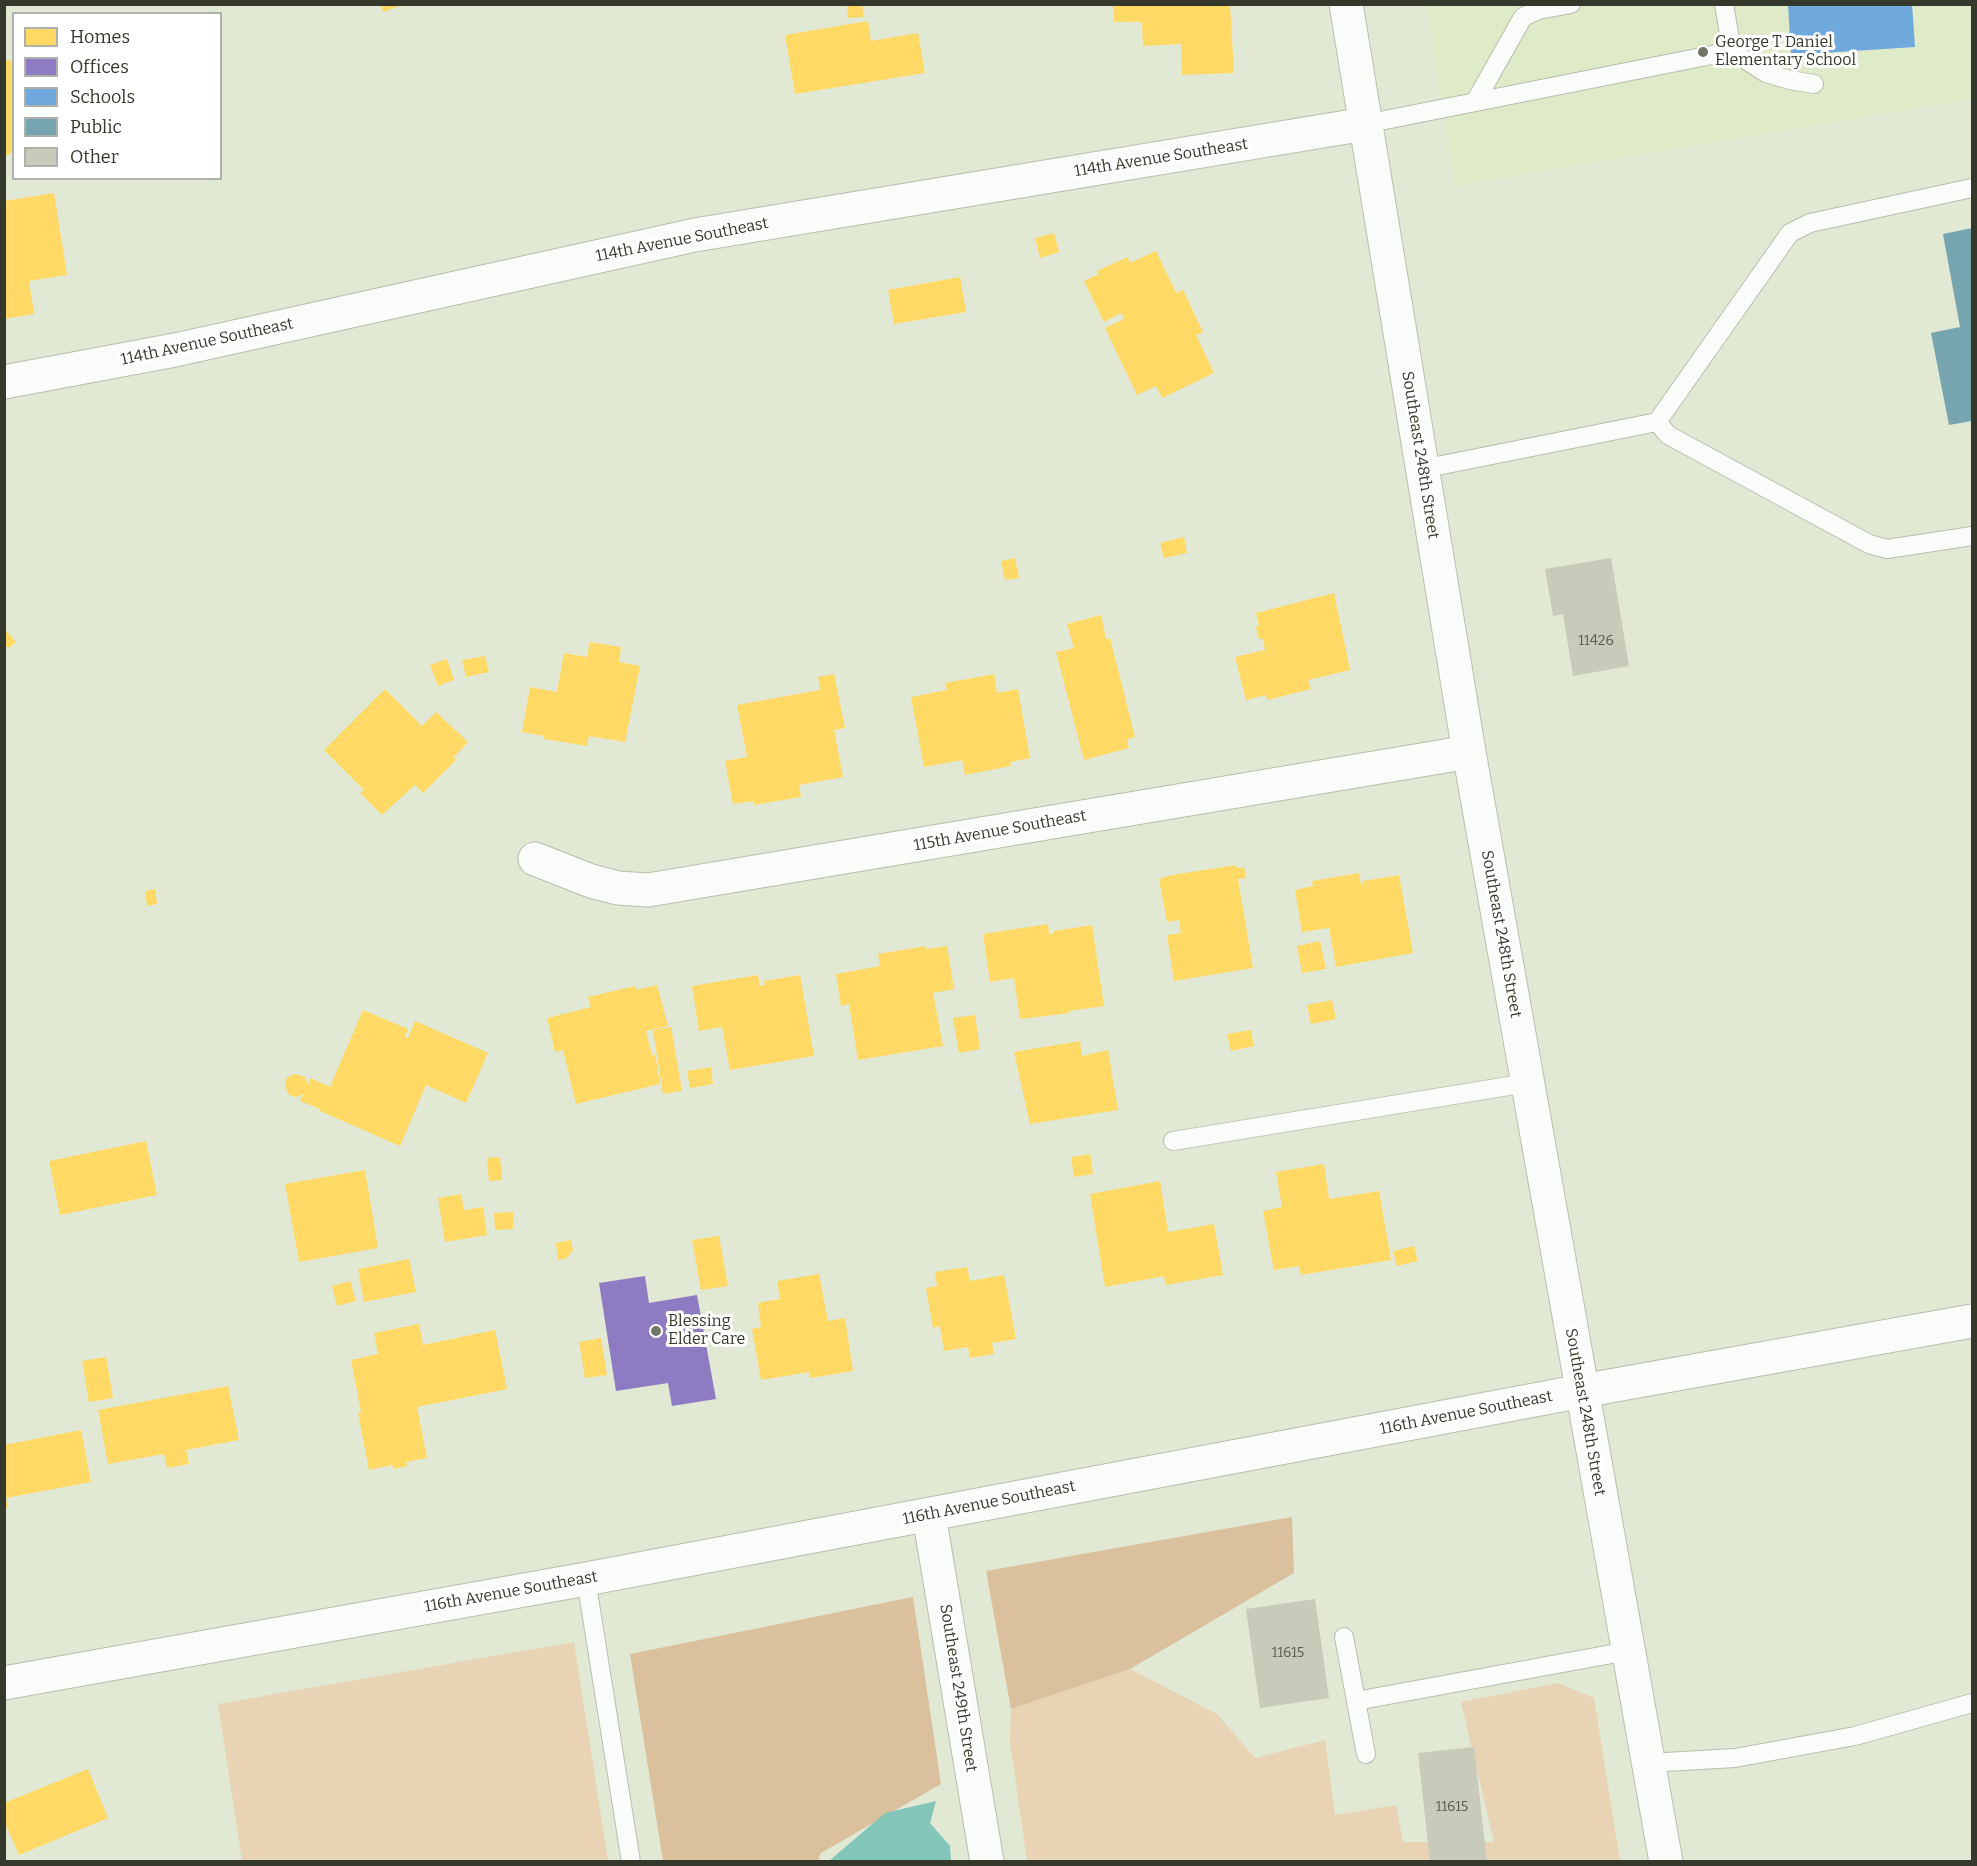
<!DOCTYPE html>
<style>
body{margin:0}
#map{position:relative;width:1977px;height:1866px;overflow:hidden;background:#e1e8d4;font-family:Bitter,serif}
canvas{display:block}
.frame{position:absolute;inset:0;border:6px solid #34392b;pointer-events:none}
.legend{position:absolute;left:12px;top:12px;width:210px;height:168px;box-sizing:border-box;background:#fff;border:2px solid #aeb0aa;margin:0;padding:8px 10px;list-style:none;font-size:18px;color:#34392b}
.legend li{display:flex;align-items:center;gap:12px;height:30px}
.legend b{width:30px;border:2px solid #aeb0aa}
</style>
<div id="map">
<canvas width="1977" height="1866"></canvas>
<div class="frame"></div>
<ul class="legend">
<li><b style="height:16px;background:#ffd966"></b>Homes</li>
<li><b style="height:16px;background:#8e7cc3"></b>Offices</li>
<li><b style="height:16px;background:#6fa8dc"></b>Schools</li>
<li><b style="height:16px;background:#76a5af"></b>Public</li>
<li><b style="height:16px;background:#c8caba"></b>Other</li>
</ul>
</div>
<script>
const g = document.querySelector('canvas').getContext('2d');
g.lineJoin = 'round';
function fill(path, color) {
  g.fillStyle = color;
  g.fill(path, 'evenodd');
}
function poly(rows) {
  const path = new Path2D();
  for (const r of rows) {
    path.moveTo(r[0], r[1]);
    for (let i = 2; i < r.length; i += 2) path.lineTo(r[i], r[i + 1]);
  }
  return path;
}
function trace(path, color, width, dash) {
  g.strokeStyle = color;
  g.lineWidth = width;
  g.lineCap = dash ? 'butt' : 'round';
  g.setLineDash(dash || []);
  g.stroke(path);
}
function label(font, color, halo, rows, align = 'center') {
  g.font = font + ' Bitter,serif';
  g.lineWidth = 6;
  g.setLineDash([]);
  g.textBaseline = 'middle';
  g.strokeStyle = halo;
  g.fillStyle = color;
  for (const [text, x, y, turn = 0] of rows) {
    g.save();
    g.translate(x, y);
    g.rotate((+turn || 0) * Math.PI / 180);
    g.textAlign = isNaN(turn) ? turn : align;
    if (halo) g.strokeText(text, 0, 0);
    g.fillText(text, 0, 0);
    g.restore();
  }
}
const built = poly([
 [1425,5,1972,5,1972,99,1455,186]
]);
const green = poly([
 [574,1642,608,1861,242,1861,218,1704],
 [1130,1669,1217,1714,1255,1758,1325,1740,1335,1815,1396,1805,1403,1842,1494,1842,1461,1702,1558,1683,1594,1698,1620,1861,1027,1861,1010,1742,1011,1709]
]);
const forest = poly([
 [1292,1517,1294,1573,1130,1669,1011,1709,986,1571],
 [913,1597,941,1784,821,1853,818,1861,663,1861,630,1654]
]);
const water = poly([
 [936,1801,930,1823,950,1846,951,1861,829,1861,885,1813]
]);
const homes = poly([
 [381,4,402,4,402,5,383,12],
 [847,4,862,4,864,17,848,18],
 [1113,4,1230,4,1234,73,1182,75,1181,44,1143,46,1142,22,1114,22],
 [868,21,871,41,918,33,925,73,795,94,785,35],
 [9,59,14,66,14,151,4,157,4,62],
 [54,193,67,275,29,281,34,314,4,319,4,201],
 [1054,233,1059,252,1040,258,1035,238],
 [1156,251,1176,293,1183,290,1203,332,1196,335,1214,373,1162,398,1156,386,1137,395,1105,328,1124,319,1121,313,1104,322,1084,281,1099,274,1097,271,1128,257,1130,263],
 [960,277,966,312,894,324,888,290],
 [1184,537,1187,553,1164,558,1160,543],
 [1015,558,1019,578,1005,580,1001,561],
 [1334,593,1350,670,1308,680,1311,689,1267,700,1266,695,1246,700,1235,657,1265,650,1263,639,1259,639,1256,627,1259,625,1256,613],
 [1101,615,1106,639,1110,638,1135,737,1127,739,1129,748,1084,760,1056,652,1074,648,1067,624],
 [4,628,16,642,9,648,7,646,4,649],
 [590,642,621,647,619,662,640,666,625,742,589,736,587,746,544,739,544,736,522,732,530,687,557,692,564,653,587,657],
 [485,656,489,672,466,677,462,660],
 [447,659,454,680,438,686,430,665],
 [834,674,845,728,834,730,843,777,799,785,801,797,754,805,754,801,733,804,725,761,747,757,737,705,820,690,818,677],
 [994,674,997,693,1018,689,1030,758,1010,762,1011,766,965,775,962,760,924,767,911,697,947,690,945,683],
 [385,689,422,726,436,712,468,742,454,757,456,760,423,793,415,785,382,815,360,793,364,790,324,750],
 [1236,865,1237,868,1244,867,1246,878,1238,879,1253,968,1174,981,1167,935,1181,933,1179,920,1167,922,1159,879,1172,875],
 [1359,873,1361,885,1363,884,1363,881,1399,875,1413,953,1336,967,1329,928,1302,932,1295,890,1313,886,1312,881],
 [155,889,157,904,147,906,145,891],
 [1048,924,1049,934,1054,933,1054,931,1092,925,1104,1006,1069,1011,1070,1013,1020,1019,1014,978,990,982,983,934],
 [1320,941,1326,969,1302,973,1297,946],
 [926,946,926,949,947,946,954,989,933,993,943,1046,858,1060,849,1004,841,1006,836,974,880,966,878,954],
 [758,975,760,986,765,985,764,981,800,975,814,1056,730,1070,722,1027,699,1031,692,986],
 [657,985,668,1026,646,1031,652,1056,655,1054,660,1084,576,1104,563,1050,555,1052,547,1018,591,1007,588,997,635,986,636,990],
 [1332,1000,1336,1019,1311,1024,1307,1005],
 [363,1010,408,1029,405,1037,408,1038,415,1021,488,1053,466,1103,426,1085,400,1146,320,1111,320,1109,300,1101,303,1094,296,1097,289,1095,285,1086,287,1077,296,1074,305,1077,308,1085,311,1078,330,1087],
 [975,1015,980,1049,959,1053,953,1018],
 [671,1027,682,1091,663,1094,653,1030],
 [1251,1030,1254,1046,1231,1051,1227,1034],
 [1080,1041,1082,1056,1108,1050,1118,1110,1030,1124,1014,1052],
 [711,1067,713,1084,690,1088,687,1071],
 [146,1141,157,1195,60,1215,49,1161],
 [1090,1154,1093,1174,1074,1177,1071,1157],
 [500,1157,502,1180,489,1181,487,1158],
 [1324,1164,1329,1199,1379,1191,1391,1260,1301,1275,1299,1266,1274,1270,1263,1211,1282,1207,1276,1172],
 [365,1170,378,1248,299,1262,285,1184],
 [1160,1181,1168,1232,1214,1224,1223,1275,1166,1285,1164,1276,1105,1287,1090,1194],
 [461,1194,464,1210,483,1207,487,1235,445,1242,438,1198],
 [513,1212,513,1229,495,1230,494,1213],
 [719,1236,728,1286,701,1290,692,1240],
 [571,1240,573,1250,567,1258,558,1260,556,1243],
 [1414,1246,1418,1261,1397,1266,1393,1251],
 [409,1259,416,1292,364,1302,358,1269],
 [967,1267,970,1281,1004,1275,1016,1339,992,1343,994,1354,970,1358,968,1347,944,1351,940,1326,933,1328,926,1288,937,1286,935,1272],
 [819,1274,828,1321,845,1318,853,1371,810,1378,809,1372,761,1380,752,1329,761,1327,758,1303,780,1299,777,1281],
 [350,1281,356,1301,337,1306,332,1286],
 [419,1324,423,1345,495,1330,507,1389,417,1407,427,1458,406,1462,407,1466,394,1469,392,1465,369,1470,358,1413,361,1412,351,1360,378,1354,374,1333],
 [601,1338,607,1375,585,1378,579,1342],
 [106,1357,113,1398,89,1402,82,1361],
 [228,1386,239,1440,186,1450,189,1464,167,1468,164,1454,108,1464,98,1410],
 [81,1430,91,1482,6,1498,8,1508,4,1509,4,1445],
 [88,1769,108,1818,19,1855,4,1821,4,1803]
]);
const offices = poly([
 [645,1276,649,1303,697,1295,716,1399,672,1406,668,1383,616,1391,599,1283]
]);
const schools = poly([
 [1788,4,1912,4,1915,47,1791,55]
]);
const public = poly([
 [1972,228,1972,421,1949,425,1931,333,1960,327,1943,234]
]);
const building = poly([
 [1611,558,1629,666,1573,676,1563,614,1553,616,1545,569],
 [1315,1599,1329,1698,1260,1708,1246,1609],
 [1474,1747,1487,1862,1430,1862,1418,1753]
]);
const service = poly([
 [1724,4,1732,51],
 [1475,102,1523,17,1538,10,1571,4],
 [1365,124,1732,51,1766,73,1790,80,1814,84],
 [1972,188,1810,223,1790,233,1657,422,1668,435,1869,544,1887,549,1972,536],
 [1422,469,1657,422],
 [1173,1141,1527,1083],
 [586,1579,631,1862],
 [1344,1637,1356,1701],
 [1366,1754,1356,1701,1628,1651],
 [1648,1763,1735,1758,1855,1736,1972,1703]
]);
const minor = poly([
 [4,382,175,350,695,235,1365,124],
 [535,859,591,881,618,888,648,890,1469,752],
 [929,1515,987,1862]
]);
const tertiary = poly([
 [1346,4,1469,752,1666,1862]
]);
const secondary = poly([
 [4,1683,586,1579,1582,1391,1972,1321]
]);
const markers = [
 [1703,52,6,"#717666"],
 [656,1331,6,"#717666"]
];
const numberNames = [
 ["11426",1596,641],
 ["11615",1288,1653],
 ["11615",1452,1807]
];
const poiNames = [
 ["George T Daniel",1715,43],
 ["Elementary School",1715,61],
 ["Blessing",668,1322],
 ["Elder Care",668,1340]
];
const streetNames = [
 ["114th Avenue Southeast",1161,158,-9],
 ["114th Avenue Southeast",682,240,-11],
 ["114th Avenue Southeast",207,342,-12],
 ["Southeast 248th Street",1420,455,81],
 ["115th Avenue Southeast",1000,831,-10],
 ["Southeast 248th Street",1501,934,80],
 ["Southeast 248th Street",1585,1412,80],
 ["116th Avenue Southeast",1466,1413,-11],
 ["116th Avenue Southeast",989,1503,-11],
 ["116th Avenue Southeast",511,1592,-10],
 ["Southeast 249th Street",958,1688,81]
];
fill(built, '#deeac8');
fill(green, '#e8d3b5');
fill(forest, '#dbc09e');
fill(water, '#83c6b9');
fill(homes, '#ffd966');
fill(offices, '#8e7cc3');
fill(schools, '#6fa8dc');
fill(public, '#76a5af');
fill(building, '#c8caba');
trace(service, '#b8beaf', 20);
trace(minor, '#b8beaf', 35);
trace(tertiary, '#b8beaf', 35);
trace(secondary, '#b8beaf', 35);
trace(service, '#fafcf9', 18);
trace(minor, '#fafcf9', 33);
trace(tertiary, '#fafcf9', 33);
trace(secondary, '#fafcf9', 33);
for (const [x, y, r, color] of markers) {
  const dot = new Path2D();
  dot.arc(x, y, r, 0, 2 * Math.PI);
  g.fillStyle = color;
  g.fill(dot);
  trace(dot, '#fff', 2);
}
label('14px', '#595d4f', null, numberNames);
label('16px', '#34392b', '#fff', poiNames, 'left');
label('16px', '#34392b', '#fff', streetNames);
</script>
